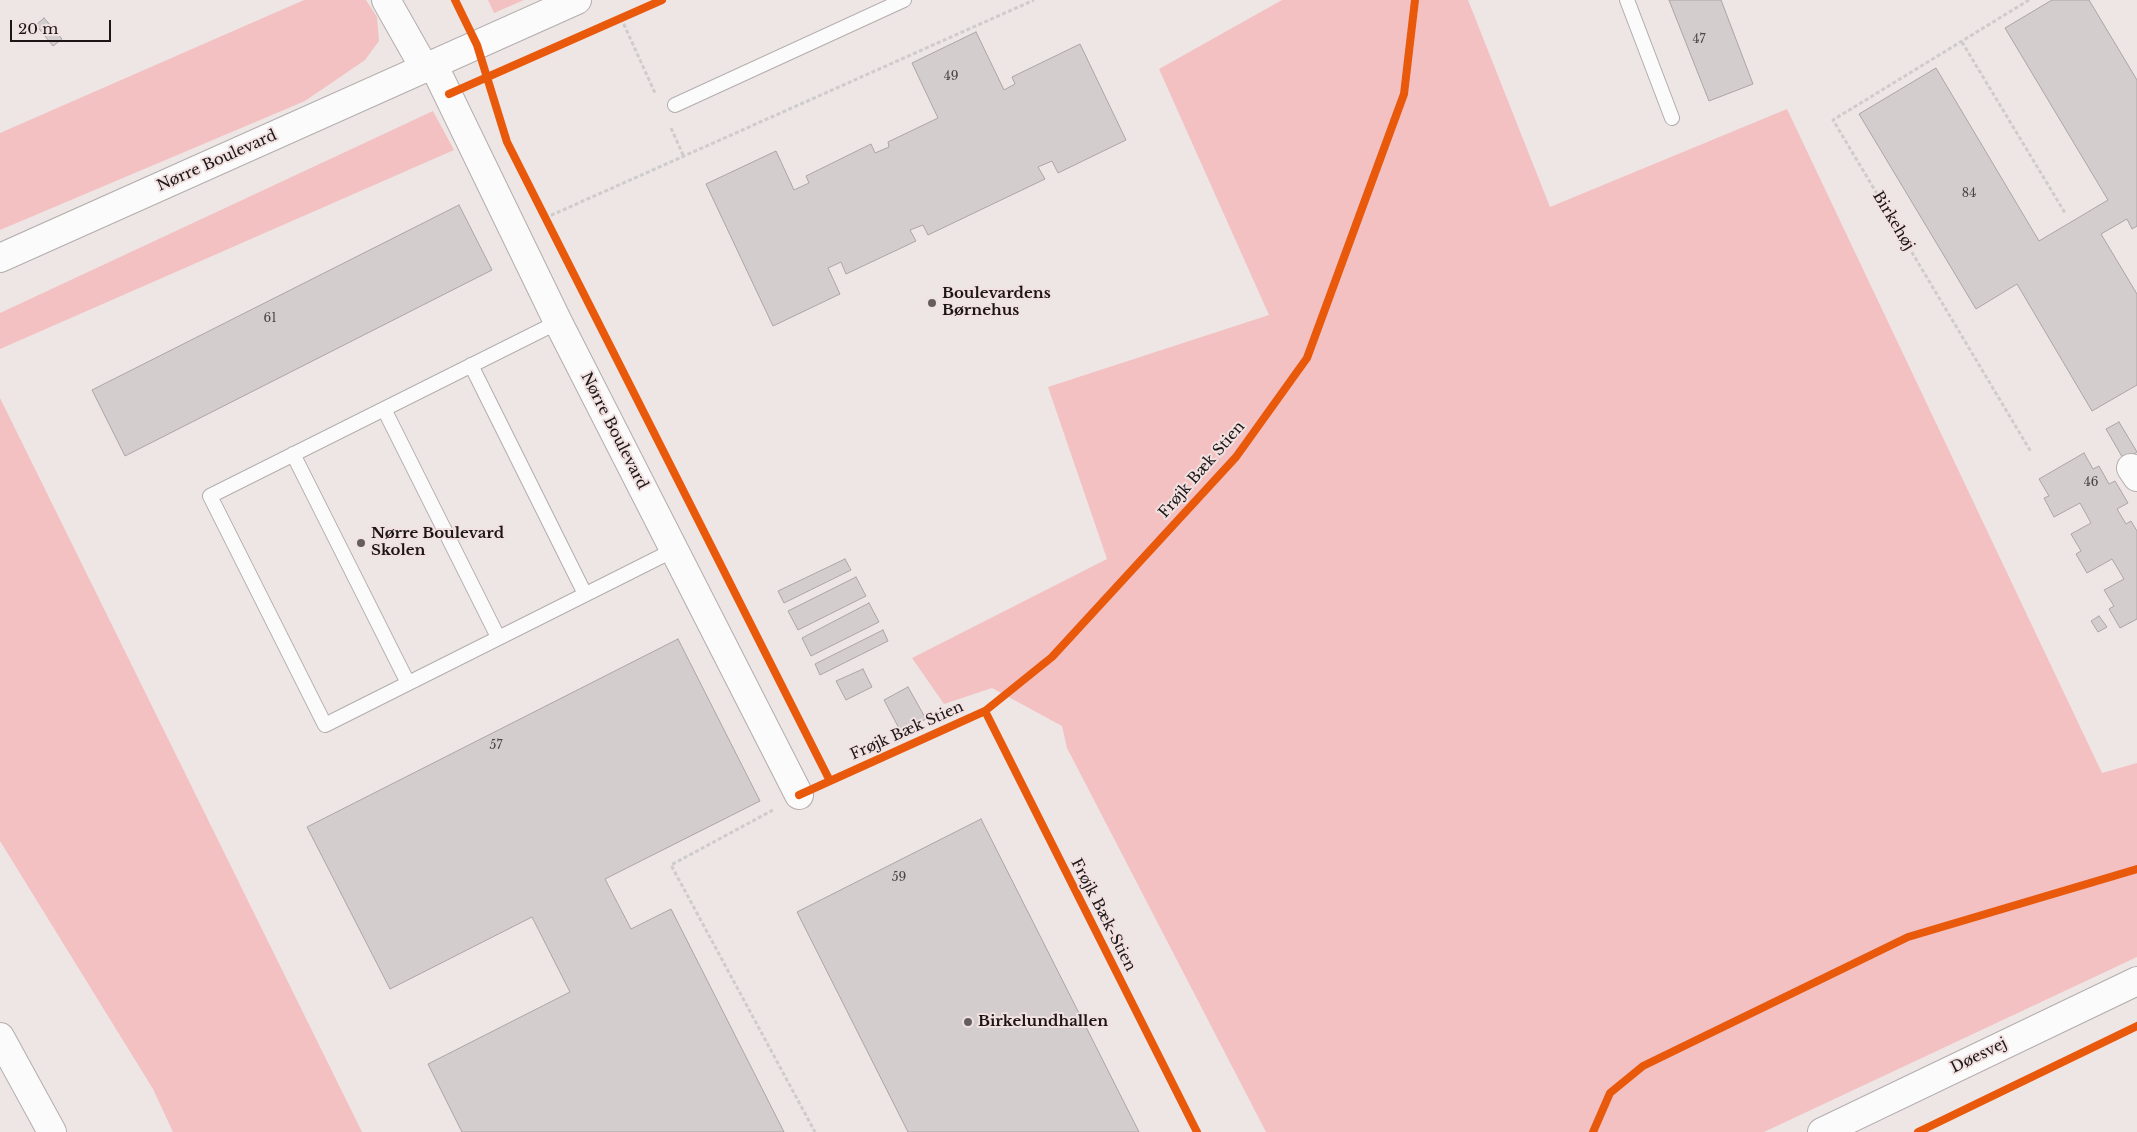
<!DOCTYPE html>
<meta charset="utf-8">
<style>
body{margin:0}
#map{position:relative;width:2137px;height:1132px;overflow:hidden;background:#eee5e5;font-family:"Libre Baskerville",serif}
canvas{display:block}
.scale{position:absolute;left:10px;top:20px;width:101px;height:22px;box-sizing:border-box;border:2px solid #1c1616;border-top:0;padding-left:6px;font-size:15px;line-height:18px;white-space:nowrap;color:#1c1616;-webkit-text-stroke:4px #f2e1e1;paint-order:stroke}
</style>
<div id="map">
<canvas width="2137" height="1132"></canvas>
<div class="scale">20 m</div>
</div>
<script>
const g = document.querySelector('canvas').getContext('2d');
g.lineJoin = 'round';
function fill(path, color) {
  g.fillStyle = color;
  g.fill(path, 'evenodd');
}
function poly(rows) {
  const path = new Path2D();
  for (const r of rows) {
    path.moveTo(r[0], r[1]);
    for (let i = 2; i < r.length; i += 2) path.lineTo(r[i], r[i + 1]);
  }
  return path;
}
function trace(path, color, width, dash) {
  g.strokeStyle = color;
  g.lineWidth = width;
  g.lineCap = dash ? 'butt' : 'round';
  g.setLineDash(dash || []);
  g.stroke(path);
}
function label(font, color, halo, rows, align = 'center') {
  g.font = font + ' "Libre Baskerville",serif';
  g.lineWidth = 4;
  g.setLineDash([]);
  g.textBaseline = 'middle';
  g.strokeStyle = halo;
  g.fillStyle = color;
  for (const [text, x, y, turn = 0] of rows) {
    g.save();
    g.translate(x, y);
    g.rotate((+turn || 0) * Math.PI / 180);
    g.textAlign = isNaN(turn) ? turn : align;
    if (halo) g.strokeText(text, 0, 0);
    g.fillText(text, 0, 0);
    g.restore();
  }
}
const green = poly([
 [304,0,366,0,377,17,379,41,365,60,305,101,0,230,0,133],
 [488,0,524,0,494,13],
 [1282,0,1468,0,1550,207,1787,109,2102,773,2137,763,2137,957,1764,1132,1266,1132,1067,748,1062,726,992,688,944,704,912,658,1107,559,1048,387,1269,315,1159,69],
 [433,111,454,150,0,349,0,313],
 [0,398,362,1132,173,1132,153,1089,0,841]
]);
const building = poly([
 [1669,0,1721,0,1753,84,1709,101,1669,0],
 [2052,0,2089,0,2137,80,2137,226,2132,229,2127,219,2101,234,2137,294,2137,385,2092,411,2017,284,1976,309,1859,114,1936,68,2039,241,2108,200,2005,28,2052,0],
 [44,18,62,39,53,46,36,25,44,18],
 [976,32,1004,90,1015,84,1012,77,1080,44,1126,140,1058,173,1052,161,1038,167,1045,179,928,235,923,225,910,230,916,241,846,274,841,262,828,268,840,294,773,326,706,184,776,151,794,190,809,183,806,176,871,144,875,153,889,147,888,142,938,118,912,63,976,32],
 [459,205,492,270,125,456,92,390,459,205],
 [2119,422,2137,452,2124,460,2106,429,2119,422],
 [2084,453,2093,469,2099,466,2109,484,2115,481,2128,503,2117,509,2126,524,2131,521,2137,531,2137,619,2120,628,2109,609,2114,606,2104,590,2124,579,2112,559,2087,573,2076,554,2081,551,2071,534,2091,523,2080,503,2054,517,2044,498,2049,496,2039,479,2084,453],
 [845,559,851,570,784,603,778,591,845,559],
 [856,577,866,596,798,630,788,611,856,577],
 [869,603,879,622,811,656,802,638,869,603],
 [2099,616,2107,627,2098,632,2091,621,2099,616],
 [883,630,888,641,820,675,815,664,883,630],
 [678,639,760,801,605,879,631,929,671,909,784,1132,462,1132,428,1064,570,992,532,917,390,989,307,827,678,639],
 [863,669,872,687,846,700,836,681,863,669],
 [908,687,926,719,901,732,884,700,908,687],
 [981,819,1139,1132,908,1132,797,912,981,819]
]);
const path = poly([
 [2029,0,1833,120,2031,452],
 [621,18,655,93],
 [1962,42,2065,213],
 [671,128,684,157],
 [545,218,1034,0],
 [773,810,671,865,815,1132]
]);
const lane = poly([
 [1627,0,1672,118],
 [675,105,904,0],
 [558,322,210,496,325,725,674,550],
 [471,365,585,594],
 [384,409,498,637],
 [293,454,408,683]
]);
const street = poly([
 [386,0,425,69],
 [433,64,558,322,799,795],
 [2131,468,2137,477]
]);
const secondary = poly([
 [0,258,577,0],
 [0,1037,52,1132],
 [1822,1132,2137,981]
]);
const cycleway = poly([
 [455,0,477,45,507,142,830,781],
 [449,94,662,0],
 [985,711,1197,1132],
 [799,795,985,711,1052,657,1236,457,1307,358,1404,94,1415,0],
 [1593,1132,1610,1093,1643,1066,1908,937,2137,869],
 [1918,1132,2137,1026]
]);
const markers = [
 [932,303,5,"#665e5e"],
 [361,543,5,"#665e5e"],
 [968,1022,5,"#665e5e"]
];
const numberNames = [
 ["47",1699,40],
 ["49",951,77],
 ["84",1969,194],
 ["61",270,319],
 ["46",2091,483],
 ["57",496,746],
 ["59",899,878]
];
const streetNames = [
 ["Nørre Boulevard",217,161,-24],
 ["Birkehøj",1893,221,59],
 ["Nørre Boulevard",614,431,63],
 ["Frøjk Bæk Stien",1202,470,-49],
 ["Frøjk Bæk Stien",907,731,-24],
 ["Frøjk Bæk-Stien",1103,915,63],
 ["Døesvej",1979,1056,-26]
];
const poiNames = [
 ["Boulevardens",942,294],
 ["Børnehus",942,311],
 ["Nørre Boulevard",371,534],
 ["Skolen",371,551],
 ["Birkelundhallen",978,1022]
];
fill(green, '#f4c1c2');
fill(building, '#d4cdcd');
trace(building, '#aba5a5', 1);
trace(lane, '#b3adad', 16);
trace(street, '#b3adad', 30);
trace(secondary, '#b3adad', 30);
trace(path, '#cfcccc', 3, [4, 2.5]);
trace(lane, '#fcfbfb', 14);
trace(street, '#fcfbfb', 28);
trace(secondary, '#fcfbfb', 28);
trace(cycleway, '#e8590c', 8);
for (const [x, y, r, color] of markers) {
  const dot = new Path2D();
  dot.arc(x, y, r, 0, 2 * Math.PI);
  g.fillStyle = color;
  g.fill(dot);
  trace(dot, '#f2e1e1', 2);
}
label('12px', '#4a4444', null, numberNames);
label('15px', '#1c1616', '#f2e1e1', streetNames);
label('bold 15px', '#1c1616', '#f2e1e1', poiNames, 'left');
</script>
